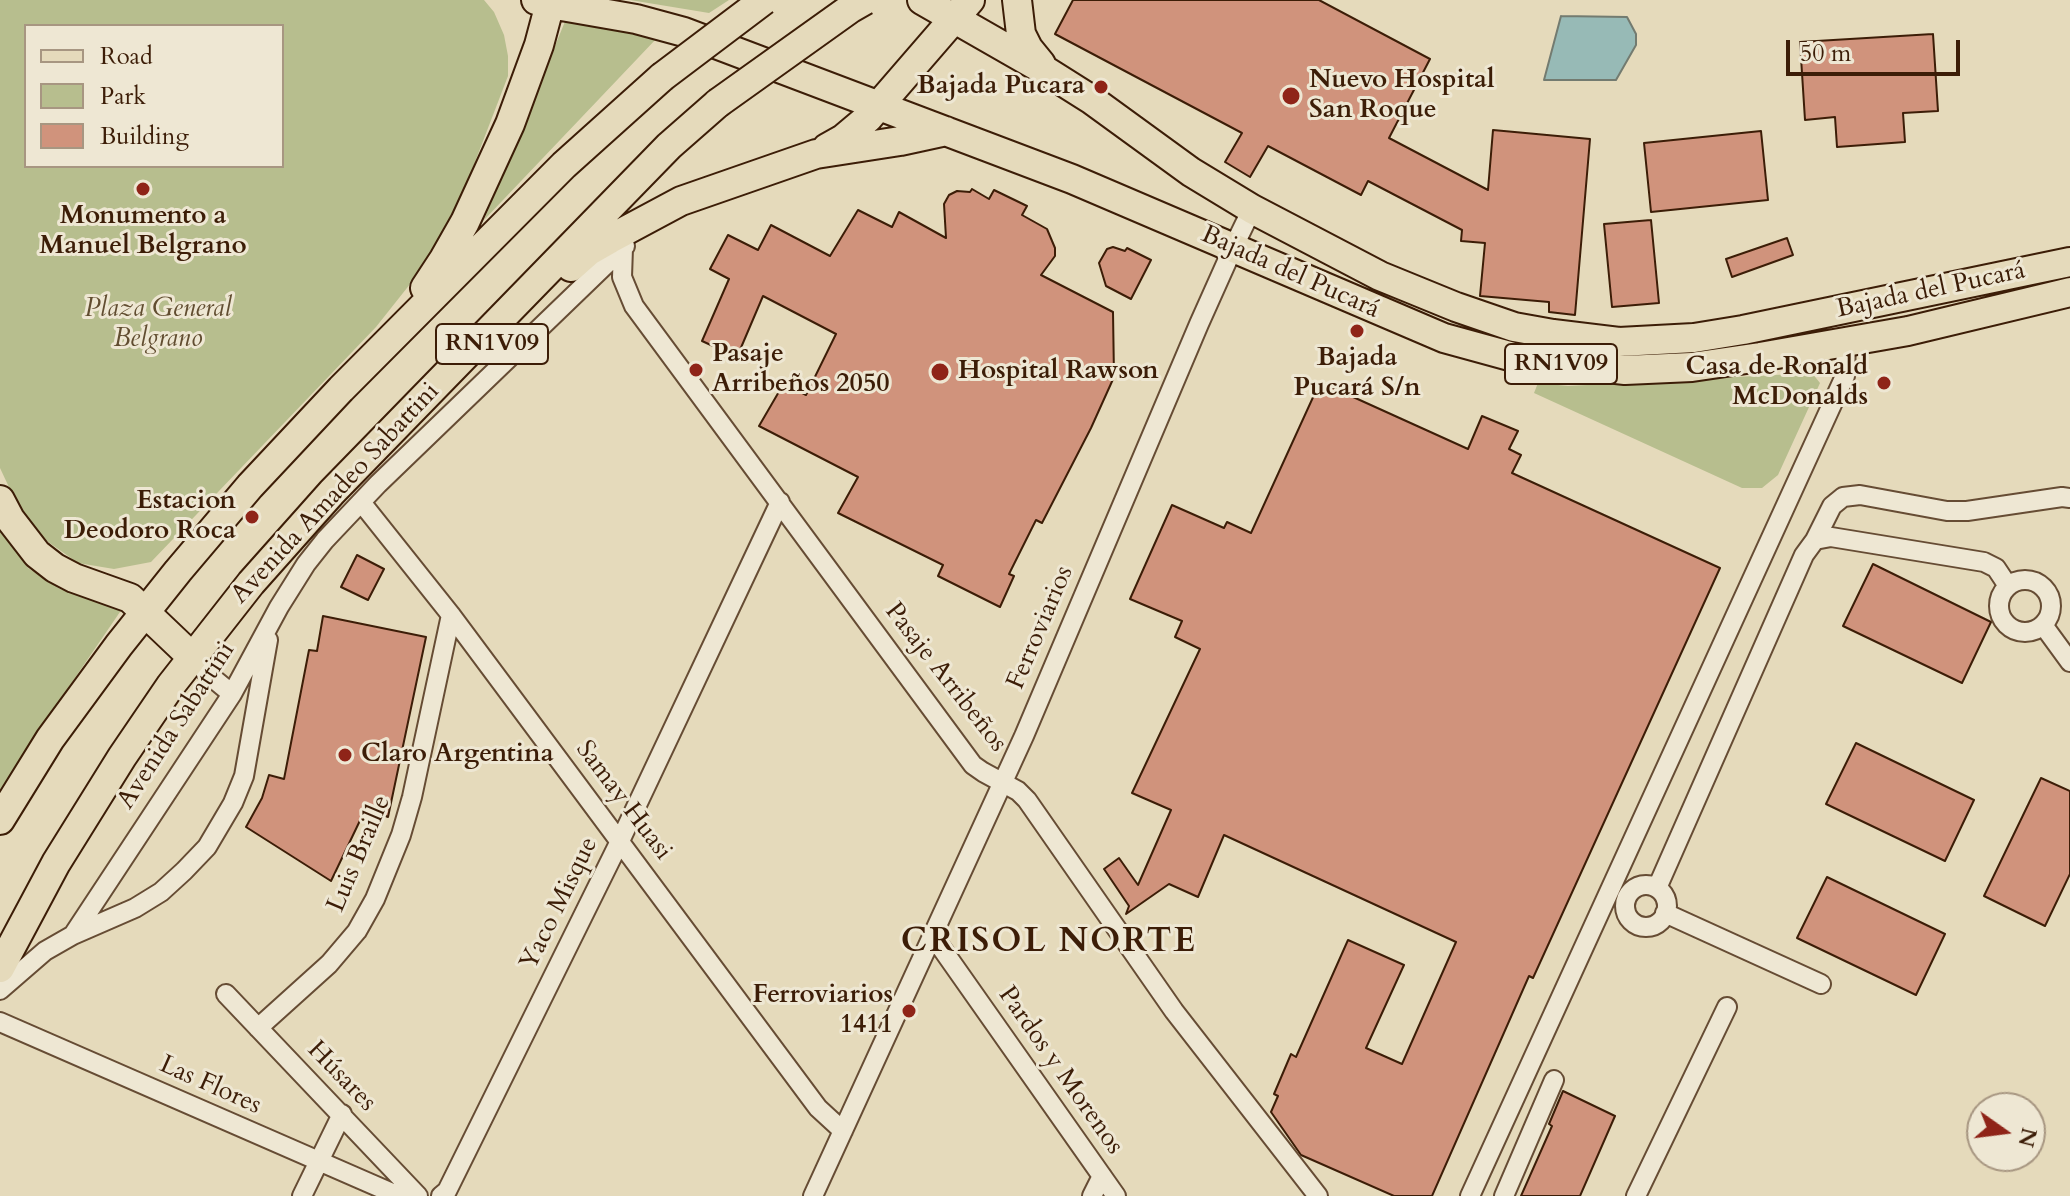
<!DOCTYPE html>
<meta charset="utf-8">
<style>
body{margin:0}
#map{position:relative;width:2070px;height:1196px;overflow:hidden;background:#e5dabb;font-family:Cardo,serif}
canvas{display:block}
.legend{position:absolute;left:24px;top:24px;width:260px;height:144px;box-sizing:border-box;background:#eee7d3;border:2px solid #a79681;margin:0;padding:10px 14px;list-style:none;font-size:24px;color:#3c1d07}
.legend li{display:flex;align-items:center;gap:16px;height:40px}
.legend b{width:40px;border:2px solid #a79681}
.north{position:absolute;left:1966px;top:1092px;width:80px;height:80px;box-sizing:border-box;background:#eee7d3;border:2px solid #a79681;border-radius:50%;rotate:104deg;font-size:22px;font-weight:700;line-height:32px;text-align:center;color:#3c1d07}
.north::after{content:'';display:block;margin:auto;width:28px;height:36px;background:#8f2418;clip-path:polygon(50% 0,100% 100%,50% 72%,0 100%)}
.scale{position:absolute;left:1786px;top:40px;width:174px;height:36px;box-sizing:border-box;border:4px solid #3c1d07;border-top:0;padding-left:10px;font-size:24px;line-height:28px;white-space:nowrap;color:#3c1d07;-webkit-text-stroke:6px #eee7d3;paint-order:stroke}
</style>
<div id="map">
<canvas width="2070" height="1196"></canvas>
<ul class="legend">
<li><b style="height:10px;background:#e5dabb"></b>Road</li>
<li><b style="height:22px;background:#b7be8e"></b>Park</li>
<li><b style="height:22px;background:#d0937c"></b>Building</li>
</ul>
<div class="north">N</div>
<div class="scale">50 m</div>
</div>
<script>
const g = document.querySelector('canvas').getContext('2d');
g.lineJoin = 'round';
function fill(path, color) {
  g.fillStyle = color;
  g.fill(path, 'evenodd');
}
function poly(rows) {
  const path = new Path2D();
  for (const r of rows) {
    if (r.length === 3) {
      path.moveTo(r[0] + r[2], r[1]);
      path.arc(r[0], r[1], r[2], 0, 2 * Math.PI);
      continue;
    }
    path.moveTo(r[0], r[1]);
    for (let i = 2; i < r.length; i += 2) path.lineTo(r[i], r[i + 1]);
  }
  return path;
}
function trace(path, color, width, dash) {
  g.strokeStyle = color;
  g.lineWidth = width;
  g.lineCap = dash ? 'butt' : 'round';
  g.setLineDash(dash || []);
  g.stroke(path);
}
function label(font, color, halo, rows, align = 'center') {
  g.font = font + ' Cardo,serif';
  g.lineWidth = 6;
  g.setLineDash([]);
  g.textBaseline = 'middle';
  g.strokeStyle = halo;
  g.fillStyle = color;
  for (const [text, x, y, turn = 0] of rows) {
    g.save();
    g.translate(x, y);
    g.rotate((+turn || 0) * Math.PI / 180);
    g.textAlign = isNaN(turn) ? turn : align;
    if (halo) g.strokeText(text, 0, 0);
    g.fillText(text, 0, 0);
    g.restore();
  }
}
const green = poly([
 [0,0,484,0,494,12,504,35,508,56,508,76,445,240,376,327,151,562,114,569,78,563,44,539,15,500,0,468],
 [26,26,282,26,282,166,26,166],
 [630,0,729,0,709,13],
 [566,19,657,38,484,220],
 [1812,373,1820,383,1778,475,1762,488,1742,488,1534,393,1538,383,1568,386],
 [0,525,7,538,28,568,60,589,105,602,122,609,53,710,0,796]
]);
const water = poly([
 [1561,16,1627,17,1636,34,1636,45,1616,80,1544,80,1561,16]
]);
const building = poly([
 [1073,0,1319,0,1430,59,1389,138,1488,190,1493,130,1590,139,1575,315,1549,312,1549,302,1480,296,1485,243,1461,241,1462,230,1368,181,1361,195,1268,146,1250,177,1225,162,1242,133,1055,34,1073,0],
 [1933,34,1938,111,1903,113,1905,142,1837,147,1835,117,1805,120,1800,42,1933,34],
 [1761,131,1768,200,1651,212,1644,143,1761,131],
 [972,189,989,199,994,190,1027,206,1022,215,1047,229,1055,248,1055,256,1041,275,1113,312,1114,377,1091,428,1042,523,1036,520,1009,574,1014,576,1000,607,938,576,943,565,838,513,858,477,759,426,784,383,806,395,836,334,763,296,737,357,702,341,729,279,710,269,728,235,758,250,771,225,830,256,858,210,892,227,899,212,946,238,944,204,949,195,957,191,970,192,972,189],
 [1651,220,1659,303,1612,307,1604,224,1651,220],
 [1787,238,1793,255,1732,277,1726,259,1787,238],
 [1113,247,1125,251,1127,248,1151,260,1131,299,1106,286,1099,263,1107,249,1113,247],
 [1320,382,1468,449,1482,416,1518,431,1509,449,1521,455,1512,473,1720,568,1533,978,1529,976,1432,1196,1394,1196,1301,1155,1271,1112,1278,1096,1274,1094,1291,1054,1296,1057,1348,940,1404,965,1366,1048,1402,1064,1456,942,1224,835,1198,897,1169,884,1126,914,1129,906,1104,869,1119,858,1138,885,1171,810,1132,793,1200,649,1175,637,1182,621,1130,599,1172,505,1224,528,1227,522,1251,533,1320,382],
 [357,555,384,569,368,600,341,587,357,555],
 [1873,564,1991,622,1962,683,1843,626,1873,564],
 [323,616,426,637,388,817,366,808,331,881,246,827,262,798,269,775,284,779,309,650,317,651,323,616],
 [1856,743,1974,800,1945,861,1826,804,1856,743],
 [2041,778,2070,791,2070,874,2045,926,1984,896,2041,778],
 [1827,877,1945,934,1916,995,1797,938,1827,877],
 [1563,1091,1615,1116,1580,1196,1521,1196,1552,1126,1549,1124,1563,1091]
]);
const street = poly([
 [623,248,622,277,634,306,973,765,983,772,1018,791,1027,800,1174,1011,1318,1196],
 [361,502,451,615,818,1108,843,1131],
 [1815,540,1832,506,1843,497,1860,495,1947,511,1967,511,2062,497,2070,498],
 [2025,606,26],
 [2043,625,2070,662],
 [192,657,209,675,232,694],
 [1646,906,21],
 [1657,888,1804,555,1815,540,1831,537,1984,562,1996,568,2008,586],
 [1665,913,1821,984],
 [73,935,135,908,161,892,184,871,207,847,233,803,244,776,268,640],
 [933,936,1116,1196],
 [0,990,45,951,73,935,232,694,279,607,306,564,325,540,378,484,625,246],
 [226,994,418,1196],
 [0,1022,399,1196],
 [258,1028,329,964,357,931,375,899,401,835,412,797,451,615],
 [302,1196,342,1114],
 [441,1196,447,1191,620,841,780,502],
 [813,1196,1024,736,1199,324,1233,248,1252,209],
 [1092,1196,1102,1176],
 [1470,1196,1845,376,1846,341],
 [1504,1196,1554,1080],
 [1636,1196,1727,1007]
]);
const primary = poly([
 [536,0,550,4,636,19,684,32,1072,179,1444,338,1517,358,1625,370,1692,367,1760,357,1908,331,2070,292],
 [922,0,1046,71,1092,100,1191,172,1252,209,1380,276,1456,307,1514,327,1553,334,1619,342,1694,338,1743,330,2070,262],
 [1017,0,1021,34,1028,48,1041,64],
 [827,148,843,139,868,118,970,0],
 [571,267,589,251,610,239,681,201,816,154,900,141,946,131],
 [425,288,444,259,465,222,510,124,539,45,551,0],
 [0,500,10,519,37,554,55,568,74,578,130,598,192,657],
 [0,820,50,739,119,645,178,571,250,486,341,389,564,165,662,77],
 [0,968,56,863,122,757,171,685,251,583,332,492,669,146,718,103]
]);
const primaryBridge = poly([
 [662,77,764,0],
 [718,103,851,8,865,0]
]);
const markers = [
 [1101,87,8,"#8f2418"],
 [1291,96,10,"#8f2418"],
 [143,189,8,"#8f2418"],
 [1357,331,8,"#8f2418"],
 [696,370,8,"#8f2418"],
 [940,372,10,"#8f2418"],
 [1884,383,8,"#8f2418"],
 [252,517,8,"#8f2418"],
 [345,755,8,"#8f2418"],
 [909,1011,8,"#8f2418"]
];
const shields = [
 [492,344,112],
 [1561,364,112]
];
const shieldNames = [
 ["RN1V09",492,344],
 ["RN1V09",1561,364]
];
const poiNames = [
 ["Nuevo Hospital",1309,81],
 ["San Roque",1309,111],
 ["Bajada Pucara",1085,87,"right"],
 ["Monumento a",143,217,"center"],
 ["Manuel Belgrano",143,247,"center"],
 ["Pasaje",712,355],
 ["Arribeños 2050",712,385],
 ["Bajada",1357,359,"center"],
 ["Pucará S/n",1357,389,"center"],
 ["Casa de Ronald",1868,368,"right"],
 ["McDonalds",1868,398,"right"],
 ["Hospital Rawson",958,372],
 ["Estacion",236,502,"right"],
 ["Deodoro Roca",236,532,"right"],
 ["Claro Argentina",361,755],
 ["Ferroviarios",893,996,"right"],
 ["1411",893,1026,"right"]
];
const streetNames = [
 ["Bajada del Pucará",1290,273,24],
 ["Bajada del Pucará",1931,291,-12],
 ["Avenida Amadeo Sabattini",336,494,-47],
 ["Ferroviarios",1041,628,-67],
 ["Pasaje Arribeños",945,678,52],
 ["Avenida Sabattini",177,726,-57],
 ["Samay Huasi",623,801,53],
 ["Luis Braille",360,854,-67],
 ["Yaco Misque",560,904,-64],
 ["Pardos y Morenos",1060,1071,55],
 ["Húsares",341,1077,46],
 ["Las Flores",210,1086,24]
];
const parkNames = [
 ["Plaza General",158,310],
 ["Belgrano",158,340]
];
const districtNames = [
 ["CRISOL NORTE",1049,943]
];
fill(green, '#b7be8e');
fill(water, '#97bab6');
trace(water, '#737b70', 2);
fill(building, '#d0937c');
trace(building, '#3c1d07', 2);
trace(street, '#664c34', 22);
trace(primary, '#3c1d07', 32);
trace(street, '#eee7d3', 18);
trace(primary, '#e5dabb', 28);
trace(primaryBridge, '#3c1d07', 32, []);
trace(primaryBridge, '#e5dabb', 28);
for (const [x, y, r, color] of markers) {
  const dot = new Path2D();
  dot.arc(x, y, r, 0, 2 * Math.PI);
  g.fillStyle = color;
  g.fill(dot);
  trace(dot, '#eee7d3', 3);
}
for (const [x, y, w] of shields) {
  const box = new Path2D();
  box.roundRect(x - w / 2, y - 20, w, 40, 6);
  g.fillStyle = '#eee7d3';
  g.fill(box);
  trace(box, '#3c1d07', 2);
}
label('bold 24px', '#3c1d07', null, shieldNames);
label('bold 26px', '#3c1d07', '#eee7d3', poiNames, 'left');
label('26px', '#3c1d07', '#eee7d3', streetNames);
label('italic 26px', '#614d30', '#eee7d3', parkNames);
g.letterSpacing = '2px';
label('bold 34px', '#3c1d07', '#eee7d3', districtNames);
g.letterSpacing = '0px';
</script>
